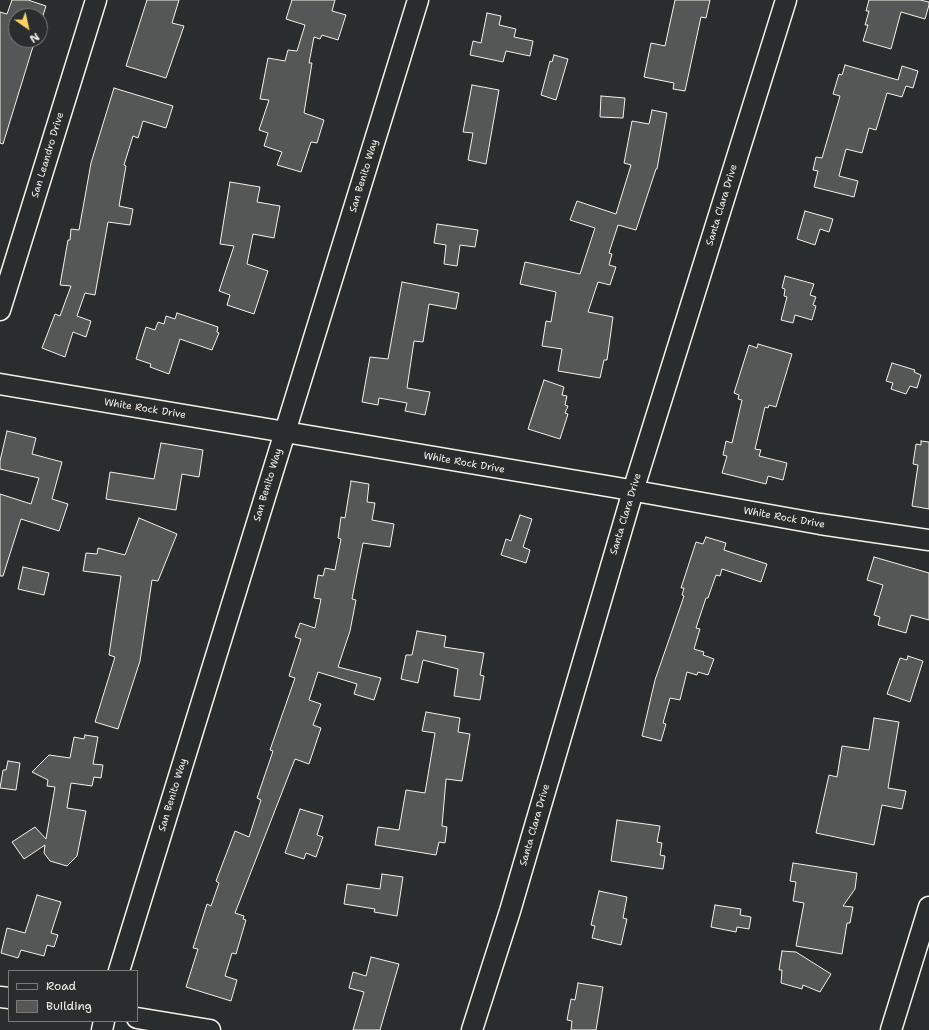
<!DOCTYPE html>
<style>
body{margin:0}
#map{position:relative;width:929px;height:1030px;overflow:hidden;background:#2a2d2e;font-family:"Shantell Sans",sans-serif}
canvas{display:block}
.legend{position:absolute;left:8px;top:970px;width:130px;height:52px;box-sizing:border-box;background:#2a2d2e;border:1px solid #7b7b78;margin:0;padding:5px 7px;list-style:none;font-size:12px;color:#f4f1e8}
.legend li{display:flex;align-items:center;gap:8px;height:20px}
.legend b{width:20px;border:1px solid #7b7b78}
.north{position:absolute;left:8px;top:8px;width:40px;height:40px;box-sizing:border-box;background:#2a2d2e;border:1px solid #7b7b78;border-radius:50%;rotate:146deg;font-size:11px;font-weight:700;line-height:16px;text-align:center;color:#f4f1e8}
.north::after{content:'';display:block;margin:auto;width:14px;height:18px;background:#ffd166;clip-path:polygon(50% 0,100% 100%,50% 72%,0 100%)}
</style>
<div id="map">
<canvas width="929" height="1030"></canvas>
<ul class="legend">
<li><b style="height:5px;background:#2a2d2e"></b>Road</li>
<li><b style="height:11px;background:#555756"></b>Building</li>
</ul>
<div class="north">N</div>
</div>
<script>
const g = document.querySelector('canvas').getContext('2d');
g.lineJoin = 'round';
function fill(path, color) {
  g.fillStyle = color;
  g.fill(path, 'evenodd');
}
function poly(rows) {
  const path = new Path2D();
  for (const r of rows) {
    path.moveTo(r[0], r[1]);
    for (let i = 2; i < r.length; i += 2) path.lineTo(r[i], r[i + 1]);
  }
  return path;
}
function trace(path, color, width, dash) {
  g.strokeStyle = color;
  g.lineWidth = width;
  g.lineCap = dash ? 'butt' : 'round';
  g.setLineDash(dash || []);
  g.stroke(path);
}
function label(font, color, halo, rows, align = 'center') {
  g.font = font + ' "Shantell Sans",sans-serif';
  g.lineWidth = 3.5;
  g.setLineDash([]);
  g.textBaseline = 'middle';
  g.strokeStyle = halo;
  g.fillStyle = color;
  for (const [text, x, y, turn = 0] of rows) {
    g.save();
    g.translate(x, y);
    g.rotate((+turn || 0) * Math.PI / 180);
    g.textAlign = isNaN(turn) ? turn : align;
    if (halo) g.strokeText(text, 0, 0);
    g.fillText(text, 0, 0);
    g.restore();
  }
}
const building = poly([
 [12,0,28,0,46,6,40,25,40,16,16,16,16,40,35,40,3,144,0,143,0,12,7,14,12,0],
 [147,0,179,0,172,23,184,26,166,78,126,66,147,0],
 [292,0,335,0,332,11,346,15,338,40,322,35,320,39,314,37,309,63,312,63,304,113,324,120,317,143,311,142,301,172,277,165,282,152,264,146,268,133,259,130,269,100,260,99,268,58,285,61,288,50,297,51,305,25,286,19,292,0],
 [675,0,710,0,706,18,701,17,685,91,673,89,674,83,644,77,651,43,665,46,675,0],
 [869,0,920,0,929,2,929,5,925,19,901,12,891,49,863,41,868,25,865,25,869,11,866,11,869,0],
 [487,13,501,16,499,25,516,29,514,37,533,41,530,56,506,51,503,62,470,55,473,41,481,43,487,13],
 [554,55,568,59,556,100,541,95,550,61,552,62,554,55],
 [845,65,898,80,902,66,918,71,913,88,906,86,902,97,887,93,876,130,869,128,862,153,846,149,839,176,858,181,854,197,814,187,818,171,813,170,816,157,822,158,840,96,833,94,839,74,842,75,845,65],
 [472,85,499,90,486,164,468,160,473,133,463,132,472,85],
 [114,88,173,106,166,128,143,121,138,138,133,136,124,165,126,166,119,206,133,209,130,225,108,222,95,295,85,293,77,316,91,321,86,337,73,332,65,357,42,348,55,314,60,316,71,286,60,285,68,240,70,240,71,229,79,230,91,163,114,88],
 [601,96,625,98,623,118,600,117,601,96],
 [652,110,667,113,657,169,656,169,636,230,618,225,609,253,612,254,609,265,616,267,610,285,598,282,588,312,613,317,607,360,604,360,600,378,558,371,562,349,542,346,546,321,551,322,556,292,520,284,525,262,580,274,595,228,570,220,577,201,616,214,631,165,624,163,632,121,649,124,652,110],
 [230,182,260,187,257,202,280,206,274,238,253,234,247,264,268,271,254,314,227,305,230,295,219,291,234,246,220,244,230,182],
 [805,211,833,219,829,232,820,229,815,245,797,239,805,211],
 [437,224,478,230,475,247,460,245,457,266,444,264,446,245,434,243,437,224],
 [785,276,814,284,810,295,816,297,813,305,816,306,812,320,795,315,793,323,781,320,787,297,784,296,785,289,782,288,785,276],
 [402,282,459,293,456,309,429,304,423,342,414,341,407,388,430,392,425,415,405,411,407,403,379,398,378,405,362,402,370,357,388,359,402,282],
 [177,313,218,327,217,332,219,333,212,350,180,339,169,374,150,367,151,364,136,359,146,327,155,330,158,322,164,324,166,316,175,319,177,313],
 [758,344,792,354,776,407,769,405,768,408,765,407,755,449,761,450,759,456,787,463,783,480,768,476,766,484,722,473,727,456,723,455,726,441,732,443,742,400,738,399,739,395,734,393,749,345,757,348,758,344],
 [892,363,915,370,914,372,921,375,917,388,910,386,906,394,891,389,893,383,886,381,892,363],
 [544,380,564,387,562,395,567,396,565,405,568,406,565,413,568,414,560,439,528,429,544,380],
 [7,431,36,438,32,454,62,462,52,499,68,504,59,531,21,519,3,576,0,576,0,494,31,504,39,478,0,469,0,461,7,431],
 [921,441,929,442,929,509,912,506,918,465,913,464,916,444,921,445,921,441],
 [161,443,203,450,199,477,182,474,176,510,106,499,110,472,154,479,161,443],
 [351,481,369,484,367,502,375,503,372,520,394,524,390,547,363,543,352,599,356,600,350,631,338,667,381,678,374,700,354,694,357,684,318,672,309,700,321,704,313,725,321,728,309,764,295,759,235,913,244,916,243,919,246,920,236,954,232,953,225,976,237,980,231,1001,186,987,198,949,193,948,207,904,211,906,219,883,216,881,235,831,249,837,261,800,257,798,273,751,270,750,295,678,289,676,301,639,295,637,300,623,315,628,321,599,314,598,318,575,323,576,325,568,335,570,341,539,338,538,341,517,345,518,351,481],
 [520,515,532,519,523,547,530,550,526,563,501,555,506,539,511,541,520,515],
 [139,518,177,534,158,581,152,580,140,661,118,729,95,722,115,657,109,655,121,576,83,571,86,553,97,554,98,548,125,555,139,518],
 [706,537,726,543,724,550,767,564,761,582,722,569,720,576,716,575,708,598,706,598,696,628,700,629,694,649,704,652,703,655,714,659,708,675,698,672,697,675,687,672,680,700,670,698,663,723,666,724,661,741,642,736,655,680,684,596,682,595,684,588,681,588,696,542,703,544,706,537],
 [874,557,929,573,929,620,911,615,906,633,878,625,880,617,874,615,883,585,867,580,874,557],
 [23,567,49,573,44,595,18,589,23,567],
 [417,631,446,636,444,647,484,653,480,675,484,676,480,700,454,696,458,669,423,660,418,683,401,679,406,655,412,655,417,631],
 [908,656,923,661,910,702,887,694,900,658,907,660,908,656],
 [426,712,460,718,458,732,470,734,462,781,446,779,442,826,447,827,445,843,439,842,436,855,375,845,378,827,399,830,406,790,425,793,435,733,422,731,426,712],
 [874,718,899,722,888,788,906,791,902,809,882,805,874,845,816,833,829,775,837,777,842,746,869,750,874,718],
 [85,735,98,737,93,764,103,765,101,778,94,777,92,786,71,783,67,808,86,811,77,856,67,866,50,861,44,853,45,845,24,859,12,842,35,827,46,839,55,787,47,786,48,780,32,772,49,755,70,758,74,737,84,739,85,735],
 [8,761,20,763,16,790,0,788,3,770,6,770,8,761],
 [300,809,323,816,317,835,323,837,316,857,306,853,304,859,285,853,300,809],
 [617,820,660,826,657,842,662,843,660,855,665,856,663,869,611,861,617,820],
 [793,863,857,873,855,889,843,906,853,907,850,923,847,923,842,954,796,946,804,903,793,901,796,882,790,881,793,863],
 [382,874,403,877,397,916,374,912,375,909,344,904,347,884,380,889,382,874],
 [599,891,627,897,623,918,627,919,621,945,592,938,595,926,591,925,599,891],
 [37,895,61,902,51,933,58,935,54,947,47,945,44,956,21,950,18,958,1,953,7,928,25,933,37,895],
 [715,905,741,909,740,915,751,917,749,929,737,927,736,932,711,927,715,905],
 [782,951,796,952,831,974,820,992,803,985,802,989,781,983,782,970,779,970,782,951],
 [371,957,399,964,380,1030,353,1030,364,992,349,988,353,972,366,976,371,957],
 [578,983,603,987,596,1030,571,1030,572,1021,567,1020,571,999,575,1000,578,983]
]);
const minor = poly([
 [0,310,96,0],
 [0,384,613,487,820,524,929,540],
 [119,971,418,0],
 [0,997,9,998],
 [137,1018,210,1030],
 [102,1030,104,1021],
 [472,1030,510,911,633,491,786,0],
 [891,1030,929,907]
]);
const streetNames = [
 ["San Leandro Drive",48,155,-73],
 ["San Benito Way",364,176,-73],
 ["Santa Clara Drive",722,205,-73],
 ["White Rock Drive",145,409,9],
 ["White Rock Drive",464,463,10],
 ["San Benito Way",268,485,-73],
 ["Santa Clara Drive",626,514,-73],
 ["White Rock Drive",784,518,10],
 ["San Benito Way",173,795,-73],
 ["Santa Clara Drive",535,825,-74]
];
fill(building, '#555756');
trace(building, '#f4f1e8', 1);
trace(minor, '#f4f1e8', 23);
trace(minor, '#2a2d2e', 20);
label('10px', '#f4f1e8', '#2a2d2e', streetNames);
</script>
